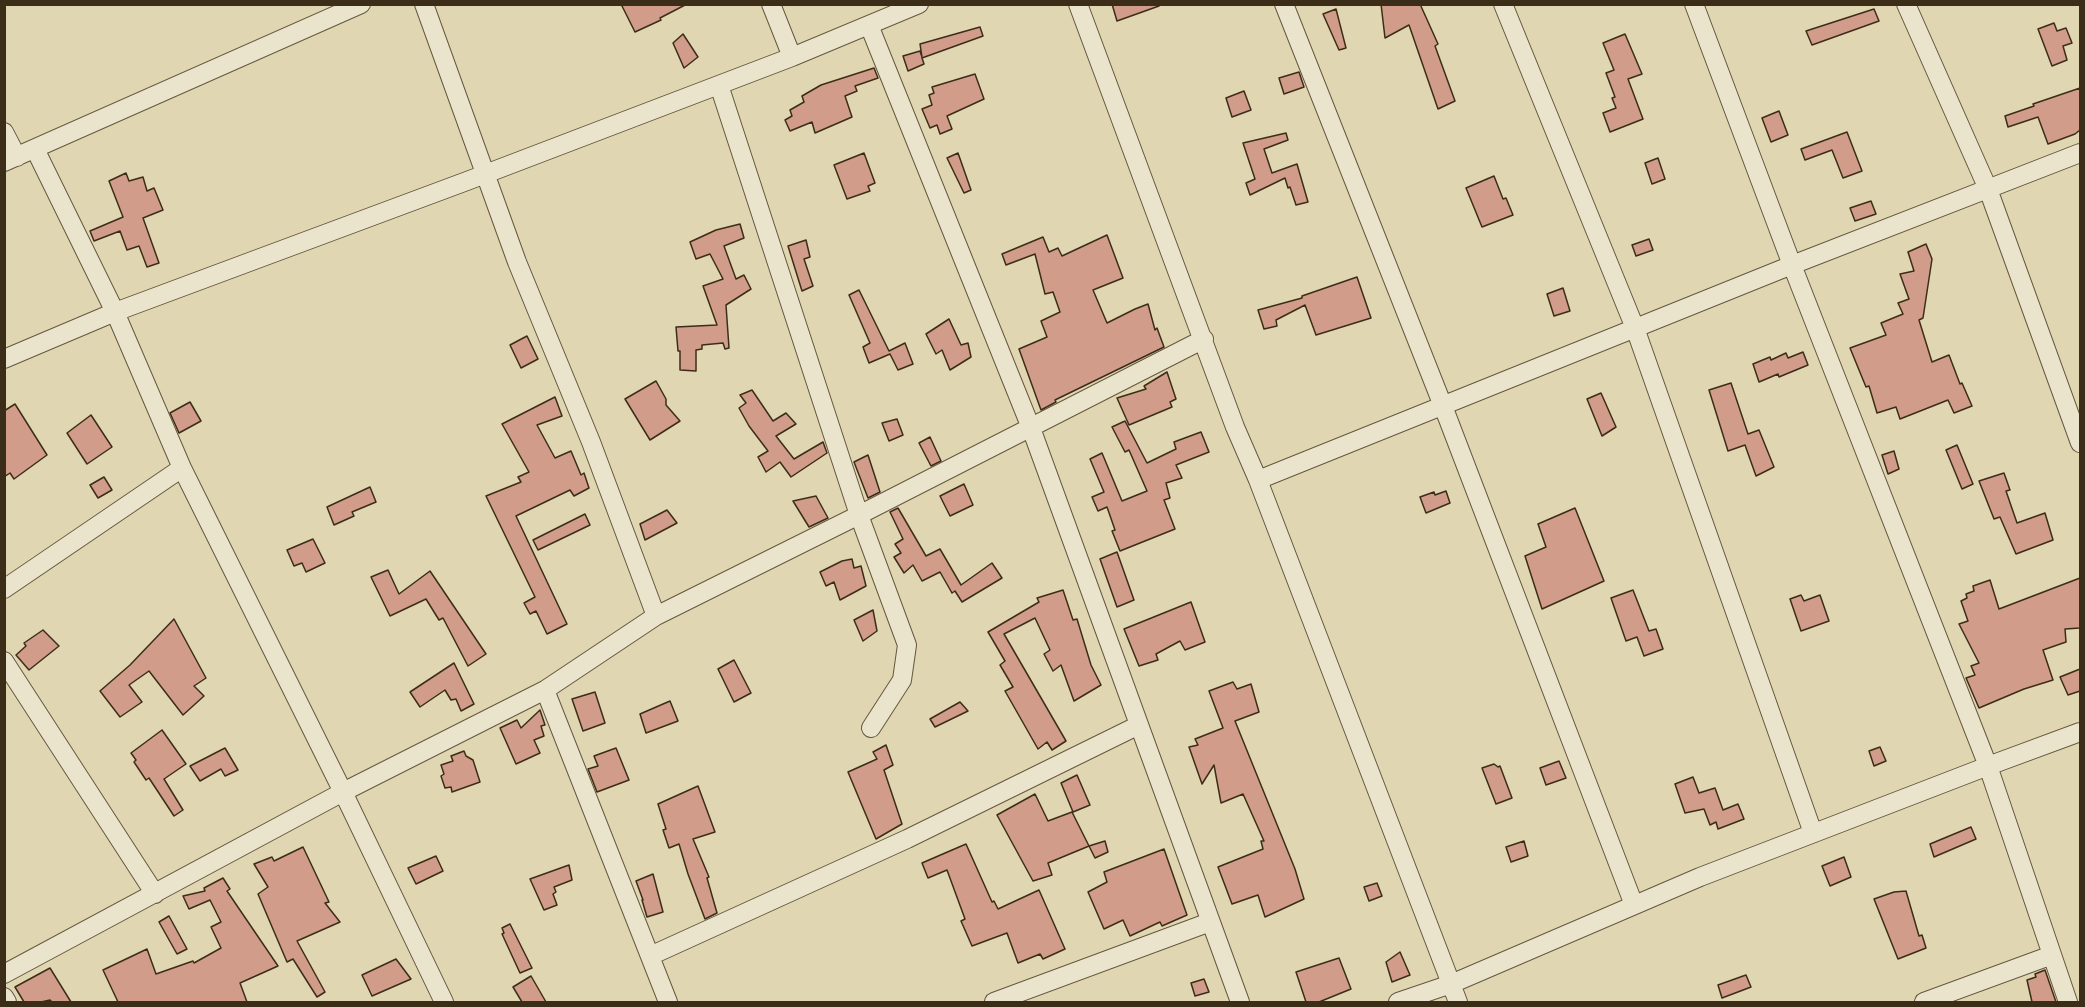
<!DOCTYPE html>
<style>
body{margin:0}
#map{position:relative;width:2085px;height:1007px;overflow:hidden;background:#e0d6b1;font-family:Vollkorn,serif}
canvas{display:block}
.frame{position:absolute;inset:0;border:6px solid #3c2d19;pointer-events:none}
</style>
<div id="map">
<canvas width="2085" height="1007"></canvas>
<div class="frame"></div>
</div>
<script>
const g = document.querySelector('canvas').getContext('2d');
g.lineJoin = 'round';
function fill(path, color) {
  g.fillStyle = color;
  g.fill(path, 'evenodd');
}
function poly(rows) {
  const path = new Path2D();
  for (const r of rows) {
    path.moveTo(r[0], r[1]);
    for (let i = 2; i < r.length; i += 2) path.lineTo(r[i], r[i + 1]);
  }
  return path;
}
function trace(path, color, width, dash) {
  g.strokeStyle = color;
  g.lineWidth = width;
  g.lineCap = dash ? 'butt' : 'round';
  g.setLineDash(dash || []);
  g.stroke(path);
}
const building = poly([
 [621,4,687,4,660,18,661,20,635,32,621,4],
 [1112,4,1159,4,1159,6,1117,21,1112,4],
 [1381,4,1420,4,1438,44,1435,46,1455,101,1438,109,1409,25,1385,38,1381,4],
 [1336,9,1346,48,1339,50,1323,14,1336,9],
 [1874,9,1879,21,1812,45,1806,31,1874,9],
 [2054,23,2057,31,2066,28,2072,43,2063,46,2067,60,2052,66,2038,29,2054,23],
 [980,27,983,36,922,58,924,64,908,71,903,56,920,51,922,57,920,44,980,27],
 [683,34,698,57,684,68,673,43,683,34],
 [1625,34,1642,74,1628,79,1643,119,1610,132,1603,113,1616,108,1612,98,1615,97,1606,73,1614,70,1603,43,1625,34],
 [874,68,878,78,855,86,857,91,845,96,852,117,815,133,812,122,790,131,785,120,792,116,790,110,804,102,802,96,821,85,874,68],
 [1299,72,1304,87,1284,94,1279,78,1299,72],
 [975,74,984,99,947,116,952,129,940,134,937,125,930,128,922,109,932,105,929,95,934,93,932,87,975,74],
 [2080,88,2080,130,2075,134,2048,144,2038,117,2008,127,2005,116,2034,106,2033,104,2080,88],
 [1244,91,1251,110,1232,117,1226,98,1244,91],
 [1779,111,1788,135,1771,142,1762,118,1779,111],
 [1847,132,1862,171,1843,178,1832,150,1805,160,1801,149,1847,132],
 [1286,133,1288,140,1264,149,1272,173,1297,164,1308,202,1296,205,1290,187,1288,188,1285,178,1250,195,1246,183,1255,179,1243,143,1286,133],
 [864,153,875,183,868,186,870,191,847,199,834,165,864,153],
 [958,153,971,190,964,193,947,158,958,153],
 [1658,158,1665,179,1652,184,1645,163,1658,158],
 [126,173,129,181,143,177,147,191,154,188,163,210,143,218,159,263,147,267,139,246,127,250,120,231,94,241,90,231,123,217,109,181,126,173],
 [1494,176,1503,199,1506,198,1513,215,1482,227,1466,188,1494,176],
 [1871,201,1876,214,1855,221,1850,208,1871,201],
 [740,224,744,238,724,246,736,279,744,275,751,289,726,305,729,348,725,349,723,343,702,345,702,349,696,350,696,371,680,370,680,351,678,351,676,327,717,325,703,286,723,279,710,254,696,259,690,242,716,230,740,224],
 [1107,235,1123,278,1093,290,1107,323,1135,309,1148,304,1155,330,1157,328,1164,347,1055,400,1056,402,1041,410,1019,349,1047,337,1041,321,1060,312,1053,292,1045,294,1035,254,1006,265,1002,254,1043,237,1049,252,1058,248,1062,256,1107,235],
 [1649,239,1653,250,1636,256,1632,245,1649,239],
 [806,240,810,257,804,259,813,286,802,291,788,246,806,240],
 [1926,244,1932,259,1923,318,1919,320,1932,362,1949,355,1960,384,1962,383,1972,406,1954,413,1948,400,1900,419,1896,407,1877,413,1869,386,1866,387,1850,348,1886,335,1881,323,1903,314,1898,303,1909,299,1900,274,1914,271,1908,252,1926,244],
 [1357,277,1371,318,1316,335,1305,305,1276,320,1277,326,1264,329,1258,310,1302,298,1302,296,1357,277],
 [1563,288,1570,311,1554,316,1547,294,1563,288],
 [859,290,889,351,905,343,913,364,898,370,890,354,869,363,863,347,870,343,849,295,859,290],
 [949,319,961,345,968,343,971,357,950,370,942,350,936,354,926,334,949,319],
 [527,336,538,359,521,368,510,345,527,336],
 [1803,352,1808,365,1779,377,1778,374,1759,382,1753,364,1770,357,1771,360,1786,353,1788,358,1803,352],
 [1167,372,1176,399,1170,402,1172,407,1129,425,1117,398,1146,389,1144,386,1167,372],
 [656,381,666,399,666,405,680,421,650,440,625,399,656,381],
 [1731,383,1748,434,1759,430,1774,467,1756,476,1745,445,1728,451,1709,390,1731,383],
 [752,390,773,421,786,413,796,424,776,436,794,459,823,442,827,453,791,477,780,462,766,472,758,457,768,451,749,426,739,408,746,403,740,395,752,390],
 [1601,393,1616,427,1602,436,1587,399,1601,393],
 [555,397,562,416,537,425,555,458,571,451,581,475,584,473,589,488,574,496,570,490,516,516,567,624,547,634,536,611,530,614,524,603,535,597,486,496,521,482,518,477,529,472,502,424,555,397],
 [190,402,201,421,179,433,170,413,190,402],
 [15,404,47,455,14,479,10,473,4,477,4,411,15,404],
 [91,415,112,447,87,464,67,433,91,415],
 [897,419,903,435,889,441,882,423,897,419],
 [1125,421,1147,463,1176,449,1174,442,1201,432,1209,452,1176,465,1182,478,1166,483,1170,498,1164,500,1175,529,1120,551,1112,531,1115,530,1107,507,1098,511,1092,497,1104,492,1090,459,1102,453,1122,501,1147,491,1129,450,1125,452,1112,427,1125,421],
 [930,437,941,461,931,466,919,443,930,437],
 [1957,445,1973,484,1962,489,1946,450,1957,445],
 [1894,451,1899,469,1888,474,1882,455,1894,451],
 [868,455,880,492,868,498,854,462,868,455],
 [2004,473,2010,490,2006,491,2017,523,2045,513,2053,540,2016,554,2000,517,1994,519,1979,481,2004,473],
 [104,477,112,490,98,498,90,485,104,477],
 [964,484,973,505,950,516,940,496,964,484],
 [370,487,376,502,352,512,354,516,334,525,327,507,370,487],
 [1446,491,1450,503,1426,513,1420,497,1434,492,1435,495,1446,491],
 [816,496,828,518,809,527,793,501,816,496],
 [898,508,926,556,940,549,961,585,992,563,1002,578,962,602,955,591,952,593,940,572,922,581,913,565,904,573,894,557,901,553,895,544,903,539,890,512,898,508],
 [1575,508,1604,581,1542,609,1525,556,1546,547,1538,524,1575,508],
 [667,510,677,523,645,540,640,524,667,510],
 [585,514,590,525,538,550,533,540,585,514],
 [313,539,325,563,306,572,302,563,294,566,287,550,313,539],
 [1117,552,1134,600,1117,607,1100,559,1117,552],
 [852,559,854,568,861,566,866,586,840,600,834,582,826,586,820,572,842,561,852,559],
 [388,570,399,594,430,571,486,654,468,666,443,618,439,620,426,599,390,616,371,577,388,570],
 [2080,578,2080,628,2065,629,2066,642,2043,650,2053,680,2024,689,1979,708,1966,678,1975,675,1971,666,1979,663,1959,624,1968,621,1961,601,1967,598,1966,594,1974,591,1973,586,1990,580,1999,609,2080,578],
 [1063,590,1073,620,1077,619,1091,665,1101,685,1074,701,1061,665,1053,671,1044,654,1050,650,1035,618,1004,634,1066,741,1052,750,1047,742,1038,749,1005,691,1013,687,1000,665,1005,661,988,632,1039,602,1037,598,1063,590],
 [1633,590,1649,631,1656,629,1663,649,1644,656,1637,637,1626,641,1611,598,1633,590],
 [1801,595,1804,601,1820,595,1829,621,1801,631,1790,599,1801,595],
 [1191,602,1205,642,1185,650,1180,641,1156,654,1158,660,1139,666,1124,629,1191,602],
 [873,610,877,631,863,641,854,620,873,610],
 [174,619,206,678,194,686,204,696,183,715,149,671,129,685,142,702,120,717,100,691,130,665,174,619],
 [43,630,59,646,29,670,16,655,26,646,24,643,43,630],
 [734,660,751,693,734,702,718,669,734,660],
 [454,663,474,704,461,711,456,699,451,700,445,690,420,707,410,692,454,663],
 [2080,669,2080,691,2068,695,2060,677,2080,669],
 [1233,682,1237,689,1251,684,1259,712,1235,721,1295,869,1304,899,1265,917,1258,895,1232,904,1218,867,1263,849,1261,841,1264,841,1243,794,1221,803,1214,765,1202,784,1189,747,1198,745,1195,739,1223,728,1209,691,1233,682],
 [595,692,605,723,583,731,572,699,595,692],
 [670,701,678,721,646,733,640,714,670,701],
 [960,702,968,711,935,727,930,719,960,702],
 [540,710,545,725,541,726,544,736,534,740,540,753,516,764,500,728,517,720,521,728,540,710],
 [162,730,186,764,164,779,183,810,174,816,149,778,146,780,134,762,136,760,131,753,162,730],
 [886,745,893,765,884,770,902,824,876,839,848,772,877,759,873,752,886,745],
 [1880,747,1886,761,1874,766,1869,751,1880,747],
 [225,748,238,770,225,776,221,769,200,781,190,766,225,748],
 [616,748,629,780,597,792,588,769,598,766,594,756,616,748],
 [464,751,466,756,473,760,480,782,452,792,451,787,445,788,441,776,444,774,441,765,453,761,451,756,464,751],
 [1559,761,1566,778,1546,785,1540,768,1559,761],
 [1494,764,1498,767,1500,766,1512,798,1496,804,1482,768,1494,764],
 [1077,775,1090,805,1073,812,1061,783,1077,775],
 [1693,777,1699,793,1715,788,1723,810,1738,804,1744,819,1718,829,1716,822,1710,825,1704,809,1685,813,1675,784,1693,777],
 [698,786,715,832,693,839,709,877,707,878,717,913,705,919,688,874,679,844,669,848,663,830,666,829,658,804,698,786],
 [1035,794,1048,821,1072,812,1089,846,1048,863,1052,875,1033,881,997,815,1035,794],
 [1971,827,1976,839,1934,857,1930,844,1971,827],
 [1105,841,1108,852,1095,858,1089,846,1105,841],
 [1524,841,1528,856,1511,862,1506,847,1524,841],
 [966,844,992,902,994,901,998,909,1039,890,1065,949,1043,959,1040,954,1018,963,1007,933,972,946,961,921,965,919,947,870,928,878,922,863,966,844],
 [303,847,329,902,325,903,340,922,297,941,325,992,317,997,293,959,287,962,258,894,268,887,254,864,272,857,274,861,303,847],
 [1164,849,1187,915,1162,926,1160,922,1130,936,1123,920,1104,929,1088,892,1107,882,1104,872,1164,849],
 [436,856,443,871,416,884,408,868,436,856],
 [1844,857,1851,877,1830,886,1822,866,1844,857],
 [569,865,572,880,554,887,556,892,553,894,557,905,544,910,530,879,569,865],
 [653,874,663,912,647,917,642,900,643,900,636,881,653,874],
 [223,878,230,889,227,891,278,966,240,983,247,1002,118,1002,103,970,147,949,156,974,193,961,194,963,221,948,211,927,221,922,210,900,189,909,183,896,205,891,204,888,223,878],
 [1377,883,1382,896,1369,901,1364,887,1377,883],
 [1906,891,1919,936,1922,935,1926,948,1898,959,1874,899,1894,892,1906,891],
 [169,916,187,949,177,954,159,922,169,916],
 [510,924,532,968,520,973,502,934,504,933,502,928,510,924],
 [1400,952,1410,975,1392,982,1386,962,1400,952],
 [1339,958,1351,989,1319,1002,1306,1002,1296,972,1339,958],
 [396,959,411,979,372,996,362,975,396,959],
 [50,968,71,1002,52,1002,50,1000,41,1002,24,1002,15,987,50,968],
 [2045,970,2056,1002,2032,1002,2027,980,2036,977,2035,974,2045,970],
 [1746,975,1751,987,1722,998,1718,985,1746,975],
 [531,976,546,1002,522,1002,513,987,531,976],
 [1204,979,1209,992,1195,996,1191,983,1204,979]
]);
const street = poly([
 [424,4,517,262,591,442,656,616],
 [771,4,792,57],
 [1078,4,1235,427,1258,480,1458,1002],
 [1284,4,1443,406,1634,905],
 [1503,4,1635,328,1813,833],
 [1694,4,1792,265,1988,766,2068,1002],
 [1906,4,1988,189,2080,443],
 [869,25,1031,428,1240,1002],
 [719,85,859,515,907,645,902,680,871,728],
 [4,132,17,157],
 [4,162,361,4],
 [4,359,115,312,467,181,792,57,919,4],
 [182,468,343,792,444,1002],
 [1258,480,1792,265,2080,153],
 [4,589,182,468,115,312,35,149],
 [4,661,155,894],
 [545,690,668,1002],
 [650,956,907,839,1139,725],
 [4,974,343,792,545,690,656,616,859,515,1204,339],
 [4,997,7,1002],
 [994,1002,1210,922],
 [1398,1002,1451,984,1700,877,1988,766,2080,732],
 [1924,1002,2052,955]
]);
fill(building, '#d19c8a');
trace(building, '#3c2d19', 1.5);
trace(street, '#65573f', 20);
trace(street, '#ebe4cc', 18);
</script>
